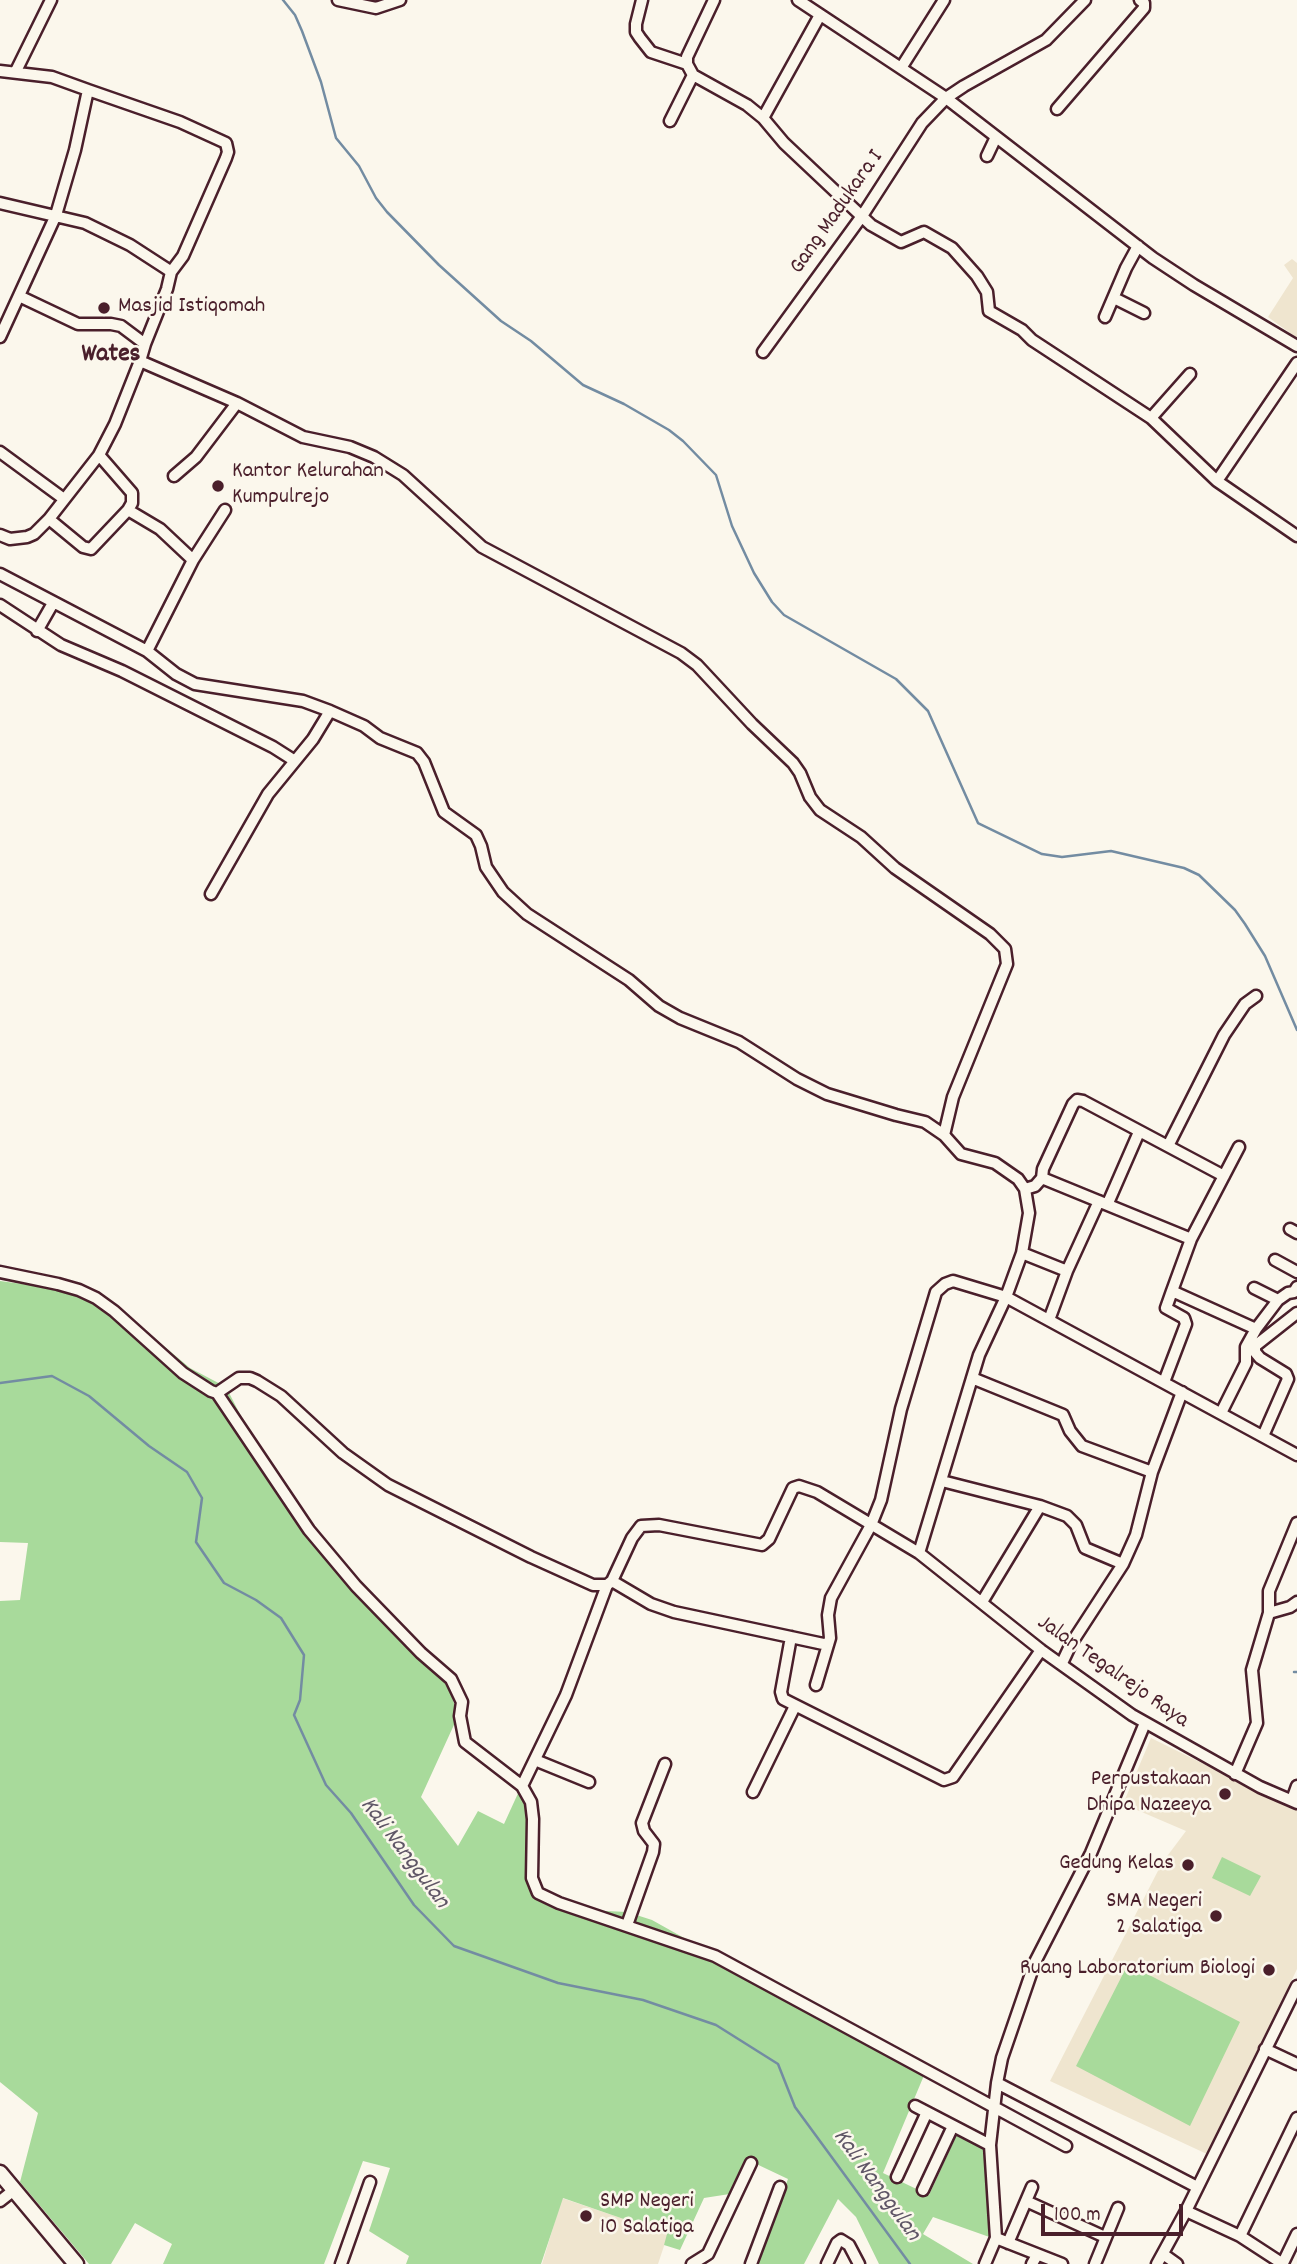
<!DOCTYPE html>
<style>
body{margin:0}
#map{position:relative;width:1297px;height:2264px;overflow:hidden;background:#fbf7ec;font-family:Dekko,sans-serif}
canvas{display:block}
.scale{position:absolute;left:1041px;top:2204px;width:142px;height:32px;box-sizing:border-box;border:4px solid #4a1f2b;border-top:0;padding-left:9px;font-size:21px;line-height:24px;white-space:nowrap;color:#4a1f2b;-webkit-text-stroke:5px #fbf7ec;paint-order:stroke}
</style>
<div id="map">
<canvas width="1297" height="2264"></canvas>
<div class="scale">100 m</div>
</div>
<script>
const g = document.querySelector('canvas').getContext('2d');
g.lineJoin = 'round';
function fill(path, color) {
  g.fillStyle = color;
  g.fill(path, 'evenodd');
}
function poly(rows) {
  const path = new Path2D();
  for (const r of rows) {
    path.moveTo(r[0], r[1]);
    for (let i = 2; i < r.length; i += 2) path.lineTo(r[i], r[i + 1]);
  }
  return path;
}
function trace(path, color, width, dash) {
  g.strokeStyle = color;
  g.lineWidth = width;
  g.lineCap = dash ? 'butt' : 'round';
  g.setLineDash(dash || []);
  g.stroke(path);
}
function label(font, color, halo, rows, align = 'center') {
  g.font = font + ' Dekko,sans-serif';
  g.lineWidth = 5;
  g.setLineDash([]);
  g.textBaseline = 'middle';
  g.strokeStyle = halo;
  g.fillStyle = color;
  for (const [text, x, y, turn = 0] of rows) {
    g.save();
    g.translate(x, y);
    g.rotate((+turn || 0) * Math.PI / 180);
    g.textAlign = isNaN(turn) ? turn : align;
    if (halo) g.strokeText(text, 0, 0);
    g.fillText(text, 0, 0);
    g.restore();
  }
}
const built = poly([
 [1292,259,1297,263,1297,338,1268,317,1293,278,1284,265],
 [1151,1738,1297,1810,1297,1969,1209,2155,1050,2081,1162,1863,1186,1831,1123,1804],
 [562,2198,668,2234,658,2264,542,2264]
]);
const green = poly([
 [0,1281,103,1295,190,1368,226,1387,259,1451,311,1530,447,1681,458,1716,421,1797,458,1846,478,1811,504,1824,520,1789,526,1798,538,1887,565,1909,627,1912,652,1920,925,2073,883,2173,929,2195,959,2130,988,2143,995,2239,933,2217,923,2234,973,2264,879,2264,856,2217,838,2199,804,2264,755,2264,788,2179,750,2161,736,2193,704,2198,680,2250,664,2245,667,2234,563,2198,541,2264,406,2264,409,2256,369,2231,390,2168,363,2161,324,2264,163,2264,172,2244,135,2223,111,2264,89,2264,20,2182,38,2113,0,2082,0,1601,20,1600,28,1543,0,1542],
 [1222,1857,1261,1876,1250,1896,1212,1878],
 [1128,1964,1240,2022,1190,2126,1076,2066]
]);
const stream = poly([
 [283,0,295,15,302,31,321,82,336,138,359,166,376,198,387,212,439,265,501,321,531,341,583,385,624,404,669,430,683,441,716,475,732,526,754,573,772,602,784,615,896,679,928,711,978,823,1042,854,1062,857,1111,851,1184,868,1199,875,1235,910,1245,924,1265,956,1297,1030],
 [0,1383,52,1376,89,1396,149,1446,187,1472,202,1498,196,1542,224,1583,256,1600,281,1618,304,1655,300,1700,294,1715,326,1785,351,1813,414,1905,454,1946,558,1983,643,2000,716,2025,778,2064,795,2107,910,2264],
 [1294,1672,1297,1672]
]);
const street = poly([
 [338,0,376,8,400,0],
 [642,0,636,24,636,32,640,38,651,52,687,64],
 [714,0,687,57,687,64,693,75,747,105,763,118,784,143,871,225,901,242,924,232,952,248,977,276,987,292,989,311,1022,330,1032,340,1151,418,1217,481,1297,363],
 [798,0,946,98,1153,258,1194,285,1297,346],
 [901,68,944,0],
 [0,71,52,77,88,90],
 [16,71,51,0],
 [1057,109,1144,8,1144,3,1140,0],
 [763,118,820,15],
 [670,121,693,75],
 [987,156,996,137],
 [0,203,85,223,130,245,167,269,171,272,167,289,145,344,140,361,237,403,303,437,350,447,374,457,403,475,482,547,681,653,697,665,752,724,793,763,800,773,810,797,820,810,861,837,895,868,990,934,1005,949,1007,964,953,1097,944,1135,961,1154,995,1163,1018,1179,1025,1189,1029,1213,1022,1253,1006,1297,979,1355,919,1553],
 [19,296,78,324,111,324,121,326,145,344],
 [1114,298,1144,313],
 [1105,317,1126,268,1138,246],
 [0,337,56,215,75,150,88,90,180,122,226,143,228,152,226,158,183,256,171,272],
 [763,352,862,216,922,123,946,98,964,86,1046,40,1085,0],
 [1151,418,1190,374],
 [0,452,64,499],
 [174,476,196,457,237,403],
 [1217,481,1297,536],
 [128,510,160,529,193,560],
 [49,519,83,547,91,549,128,510,132,503,132,493,99,455],
 [0,535,10,539,27,537,34,534,49,519,99,455,115,424,140,361],
 [0,574,147,651,176,674,195,684,303,701,330,711,313,739,268,794,211,894],
 [0,605,61,645,122,671,273,747,295,761],
 [37,631,53,603],
 [147,651,193,560,225,510],
 [330,711,364,726,380,738,417,753,424,762,444,812,476,835,481,846,486,867,503,892,527,914,629,980,659,1006,680,1018,739,1042,797,1079,827,1094,896,1115,925,1122,944,1135],
 [1168,1146,1224,1035,1245,1004,1256,996],
 [1239,1147,1191,1239,1172,1291,1256,1329],
 [1025,1189,1035,1186,1042,1178],
 [1108,1203,1139,1132],
 [1290,1229,1297,1233],
 [1191,1239,1042,1178,1043,1169,1073,1104,1077,1100,1083,1101,1224,1176],
 [1022,1253,1067,1271],
 [1275,1260,1297,1272],
 [0,1272,58,1284,79,1290,96,1298,114,1311,183,1373,211,1391,217,1393,239,1378,250,1378,257,1381,281,1396,343,1453,388,1485,531,1557,593,1585,607,1585,612,1581,632,1538,641,1526,659,1525,762,1545,769,1539,793,1488,799,1486,817,1492,919,1553,1041,1650,1132,1715,1260,1787,1297,1803],
 [1254,1288,1278,1300],
 [1049,1320,1067,1271,1099,1201],
 [972,1378,1063,1415,1070,1431,1082,1446,1152,1472],
 [1164,1382,1186,1324,1184,1318,1166,1308,1172,1291],
 [217,1393,309,1530,356,1586,421,1653,451,1679,462,1702,460,1716,465,1742,522,1786,531,1802,533,1819,532,1878,538,1893,559,1903,715,1956,1066,2146],
 [1221,1413,1246,1363,1246,1347,1256,1329,1278,1300,1288,1293,1294,1292,1297,1287],
 [1263,1436,1288,1379,1286,1374,1260,1358,1255,1352,1255,1346,1297,1313],
 [942,1481,1040,1506,1067,1516,1076,1525,1085,1548,1123,1564],
 [612,1581,651,1604,674,1612,828,1645],
 [982,1602,1040,1506],
 [1269,1613,1269,1591,1297,1523],
 [791,1637,781,1692,783,1699,944,1780,953,1777,1041,1650],
 [1062,1663,1071,1644,1123,1564,1136,1535,1152,1472,1182,1392],
 [816,1685,830,1638,828,1615,831,1598,871,1525,881,1500,901,1409,936,1292,945,1284,953,1281,1006,1297,1297,1455],
 [535,1760,589,1782],
 [1235,1774,1257,1723,1252,1670,1269,1613,1290,1607,1297,1602],
 [522,1786,566,1695,607,1585],
 [753,1792,795,1706],
 [1292,1800,1297,1786],
 [627,1925,653,1852,654,1844,644,1831,642,1823,665,1764],
 [1265,2049,1297,2064],
 [997,2083,1197,2187],
 [915,2106,990,2145],
 [897,2177,927,2112],
 [923,2190,953,2126],
 [0,2201,14,2190],
 [1026,2201,1105,2237],
 [1186,2211,1240,2236,1283,2264],
 [1240,2236,1297,2118],
 [1008,2243,1032,2187],
 [1163,2254,1177,2264],
 [1283,2263,1297,2234],
 [341,2264,370,2182],
 [692,2264,708,2254,751,2163],
 [751,2264,780,2187],
 [827,2264,837,2243,841,2240,849,2245,859,2264],
 [985,2264,996,2238],
 [1032,2264,1037,2255],
 [1062,2264,996,2238,990,2145,997,2083,1002,2058,1035,1962,1091,1853,1145,1723],
 [1095,2264,1118,2208],
 [1157,2264,1186,2211,1297,1986]
]);
const secondary = poly([
 [0,2173,76,2264]
]);
const markers = [
 [104,308,7,"#4a1f2b"],
 [218,486,7,"#4a1f2b"],
 [1225,1794,7,"#4a1f2b"],
 [1188,1865,7,"#4a1f2b"],
 [1216,1916,7,"#4a1f2b"],
 [1269,1970,7,"#4a1f2b"],
 [586,2216,7,"#4a1f2b"]
];
const streetNames = [
 ["Gang Madukara I",838,213,-55],
 ["Jalan Tegalrejo Raya",1112,1673,35]
];
const poiNames = [
 ["Masjid Istiqomah",118,308,"left"],
 ["Kantor Kelurahan",232,473,"left"],
 ["Kumpulrejo",232,499,"left"],
 ["Perpustakaan",1211,1781],
 ["Dhipa Nazeeya",1211,1807],
 ["Gedung Kelas",1174,1865],
 ["SMA Negeri",1202,1903],
 ["2 Salatiga",1202,1929],
 ["Ruang Laboratorium Biologi",1255,1970],
 ["SMP Negeri",600,2203,"left"],
 ["10 Salatiga",600,2229,"left"]
];
const waterNames = [
 ["Kali Nanggulan",403,1854,53],
 ["Kali Nanggulan",875,2186,54]
];
const quarterNames = [
 ["Wates",111,356]
];
fill(built, '#efe5cf');
fill(green, '#a8da9b');
trace(stream, '#738ca2', 2.5);
trace(street, '#4a1f2b', 15);
trace(secondary, '#4a1f2b', 19);
trace(street, '#fbf7ec', 10);
trace(secondary, '#fbf7ec', 14);
for (const [x, y, r, color] of markers) {
  const dot = new Path2D();
  dot.arc(x, y, r, 0, 2 * Math.PI);
  g.fillStyle = color;
  g.fill(dot);
  trace(dot, '#fbf7ec', 2.5);
}
label('23px', '#4a1f2b', '#fbf7ec', streetNames);
label('23px', '#4a1f2b', '#fbf7ec', poiNames, 'right');
label('italic 24px', '#5f5666', '#fbf7ec', waterNames);
label('bold 26px', '#4a1f2b', '#fbf7ec', quarterNames);
</script>
